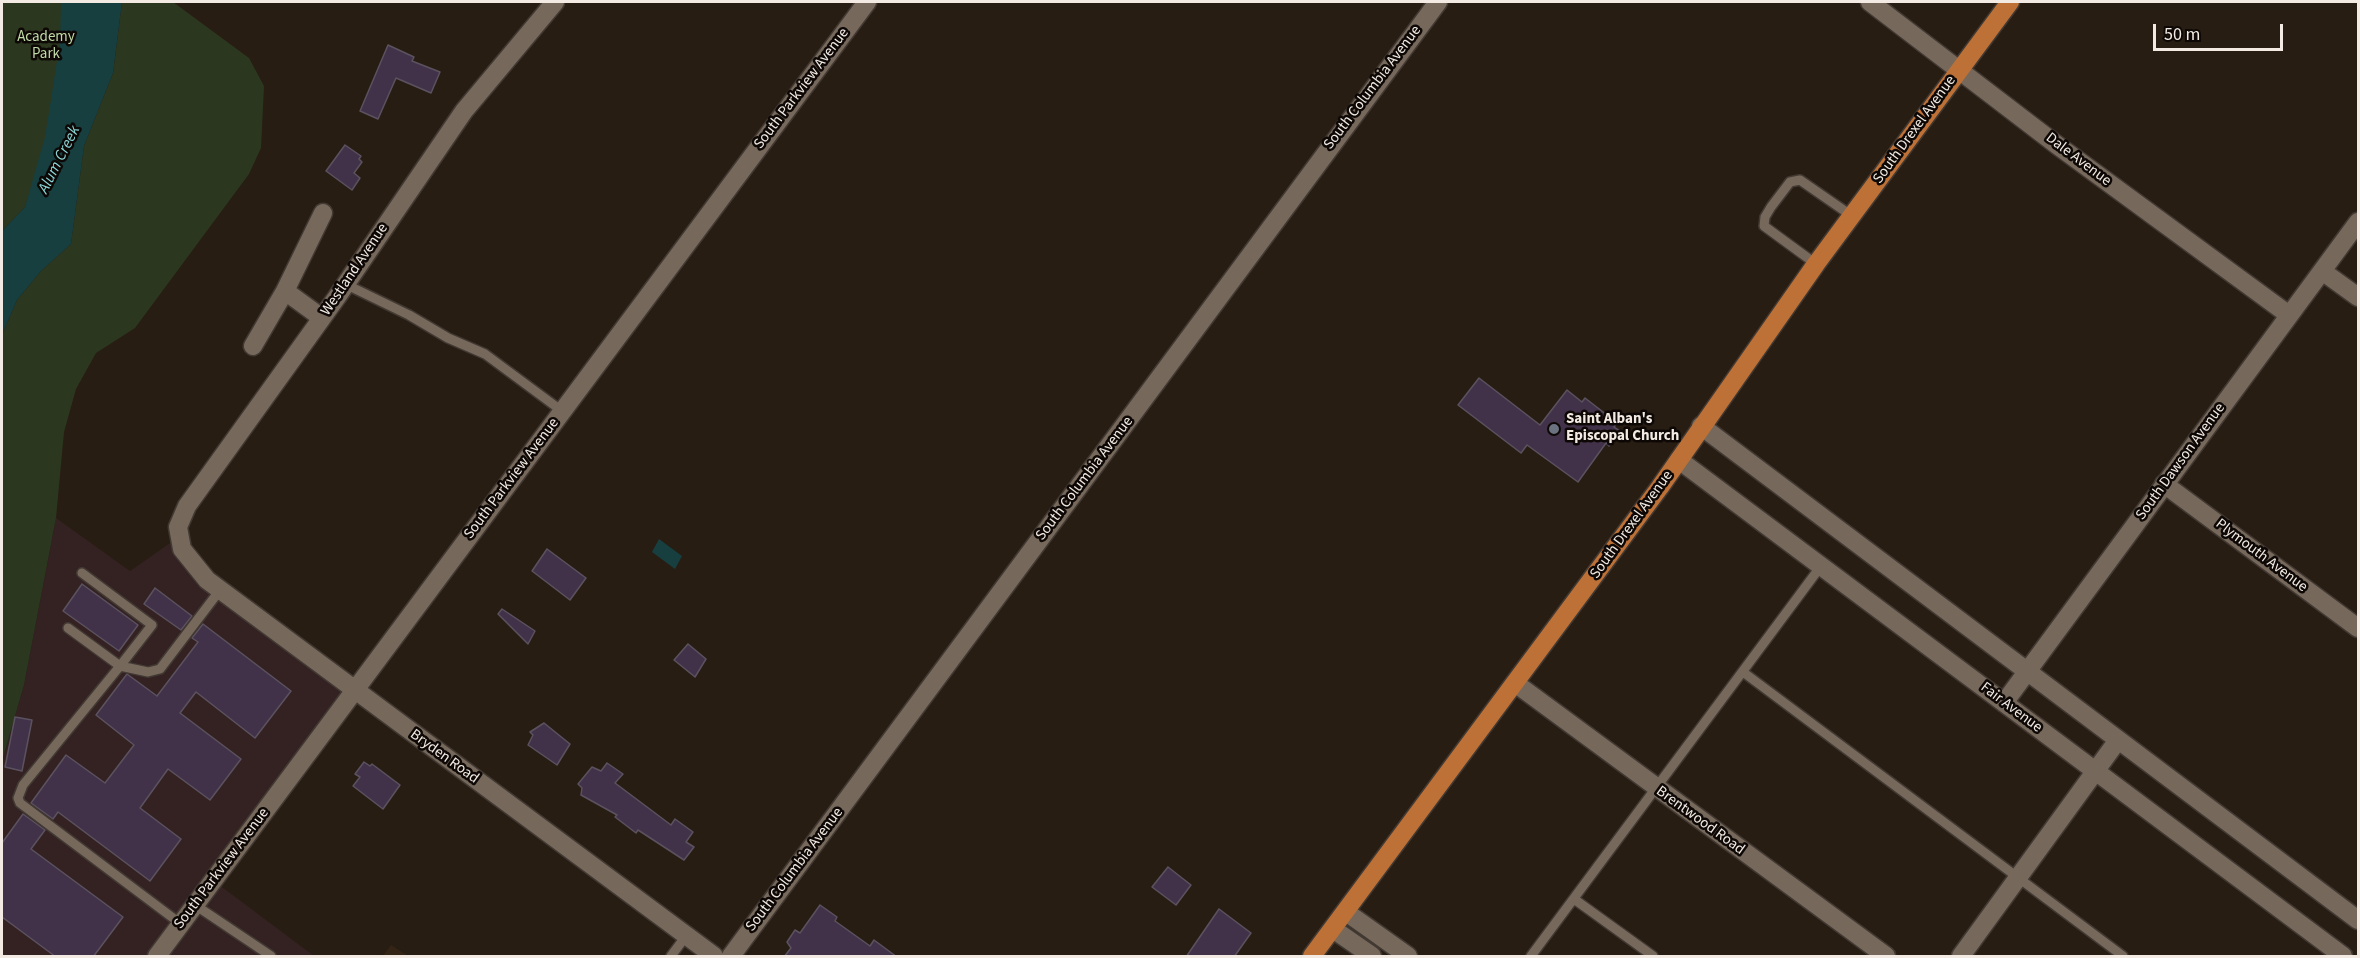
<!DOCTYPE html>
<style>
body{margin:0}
#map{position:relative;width:2360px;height:958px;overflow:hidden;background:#281d13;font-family:"Source Sans 3",sans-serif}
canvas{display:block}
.frame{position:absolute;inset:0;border:3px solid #f2eae3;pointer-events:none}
.scale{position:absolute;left:2153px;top:24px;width:130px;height:27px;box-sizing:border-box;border:3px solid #f2eae3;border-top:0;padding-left:8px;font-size:18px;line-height:21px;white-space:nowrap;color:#f2eae3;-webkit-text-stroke:4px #0d0805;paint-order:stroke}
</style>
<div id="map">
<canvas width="2360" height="958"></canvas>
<div class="frame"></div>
<div class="scale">50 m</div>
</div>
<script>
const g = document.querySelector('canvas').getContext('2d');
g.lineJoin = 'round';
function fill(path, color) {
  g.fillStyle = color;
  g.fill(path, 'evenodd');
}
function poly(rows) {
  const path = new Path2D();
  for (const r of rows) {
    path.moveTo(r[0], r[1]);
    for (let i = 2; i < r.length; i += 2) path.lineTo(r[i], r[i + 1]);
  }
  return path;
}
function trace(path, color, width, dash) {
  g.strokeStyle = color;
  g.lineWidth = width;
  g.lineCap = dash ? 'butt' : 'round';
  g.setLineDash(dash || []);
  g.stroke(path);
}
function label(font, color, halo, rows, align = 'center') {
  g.font = font + ' "Source Sans 3",sans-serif';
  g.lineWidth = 5;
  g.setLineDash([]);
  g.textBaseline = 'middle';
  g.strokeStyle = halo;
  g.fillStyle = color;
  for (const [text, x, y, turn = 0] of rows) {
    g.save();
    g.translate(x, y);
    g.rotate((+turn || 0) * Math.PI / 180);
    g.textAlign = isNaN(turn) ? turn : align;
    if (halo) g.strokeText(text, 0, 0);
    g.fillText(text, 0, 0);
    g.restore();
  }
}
const commercial = poly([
 [56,518,130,571,170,543,353,688,214,881,314,956,2,956,2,761,24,685]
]);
const built = poly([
 [391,945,408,956,383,956]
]);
const green = poly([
 [2,2,93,2,25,207,2,231],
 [122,2,173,2,249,58,264,86,261,148,249,174,135,328,96,353,76,389,64,432,56,518,24,685,2,761,2,335,17,300,41,271,71,244,84,146,113,73]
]);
const water = poly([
 [61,2,122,2,113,73,84,146,71,244,41,271,17,300,2,335,2,231,25,207,45,137,60,43],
 [659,539,682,556,675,569,652,552]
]);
const building = poly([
 [388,45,414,57,412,61,440,72,431,93,396,78,378,119,360,111,388,45],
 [345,145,361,156,359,159,362,162,354,173,360,178,352,190,326,171,345,145],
 [1479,378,1540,425,1567,390,1582,402,1585,398,1607,415,1609,412,1620,420,1614,427,1620,431,1609,446,1606,443,1578,482,1527,445,1521,453,1458,405,1479,378],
 [547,549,586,578,570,600,532,571,547,549],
 [82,584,138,625,119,651,63,611,82,584],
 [155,588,192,616,181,630,144,604,155,588],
 [502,609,535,631,528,644,498,614,502,609],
 [203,624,291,691,255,738,196,692,180,713,241,759,210,800,168,769,140,808,181,839,150,881,58,812,53,819,31,803,66,755,105,783,134,745,96,715,127,674,157,696,198,642,192,638,203,624],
 [688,644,706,659,695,677,674,660,688,644],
 [15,717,32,720,22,771,5,767,15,717],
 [544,723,570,744,557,765,528,745,533,735,530,732,544,723],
 [364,762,370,766,372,764,400,785,383,809,353,786,360,777,355,774,364,762],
 [607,763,623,774,615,783,671,825,675,819,693,832,686,842,694,847,684,860,638,830,636,833,615,817,617,815,581,795,582,788,578,784,592,767,601,771,607,763],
 [23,814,45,830,31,849,123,917,93,957,56,957,2,917,2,843,23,814],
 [1168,867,1191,885,1176,905,1152,887,1168,867],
 [820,905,837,917,835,921,870,946,874,940,897,957,784,957,791,948,787,942,795,930,800,933,820,905],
 [1219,909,1251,933,1234,957,1186,957,1219,909]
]);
const service = poly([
 [1816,264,1764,226,1765,217,1771,207,1790,182,1800,180,1852,216],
 [345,284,409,315,448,338,485,354,562,411],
 [68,628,120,666,152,625,82,573],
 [1743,672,2123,956],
 [1574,899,1653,956],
 [195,905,271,956],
 [181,924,20,803,18,798,23,785,120,666,148,672,160,669,220,590],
 [671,956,686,936],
 [1531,956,1821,566]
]);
const minor = poly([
 [555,2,464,111,337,297,187,506,178,527,182,549,207,580,714,956],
 [1870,2,2057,145,2289,315],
 [2322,271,2358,297],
 [285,291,322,318],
 [253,346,285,291,323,213],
 [1701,426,2358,920],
 [1679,460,2343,956],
 [2164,484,2358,628],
 [1515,683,1886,956],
 [2004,703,2358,222],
 [1346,912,1408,956],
 [1333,929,1372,956],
 [157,956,867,2],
 [731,956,1438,2],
 [1961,956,2118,740]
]);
const primary = poly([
 [1312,956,1660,487,1816,264,2010,2]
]);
const markers = [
 [1554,429,6,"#6b7280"]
];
const parkNames = [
 ["Academy",46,38],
 ["Park",46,55]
];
const streetNames = [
 ["South Columbia Avenue",1373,88,-53],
 ["South Parkview Avenue",802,89,-53],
 ["South Drexel Avenue",1915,130,-54],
 ["Dale Avenue",2078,160,37],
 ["Westland Avenue",355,270,-56],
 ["South Dawson Avenue",2181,462,-54],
 ["South Parkview Avenue",512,479,-53],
 ["South Columbia Avenue",1085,479,-53],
 ["South Drexel Avenue",1632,525,-54],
 ["Plymouth Avenue",2261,556,37],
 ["Fair Avenue",2011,708,37],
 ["Bryden Road",444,757,36],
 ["Brentwood Road",1700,821,36],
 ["South Parkview Avenue",222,869,-53],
 ["South Columbia Avenue",795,870,-53]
];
const poiNames = [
 ["Saint Alban's",1566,420],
 ["Episcopal Church",1566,437]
];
const waterNames = [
 ["Alum Creek",60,160,-63]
];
fill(commercial, '#342122');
fill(built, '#342415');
fill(green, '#2c371f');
fill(water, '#173f40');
fill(building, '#423249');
trace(building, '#5b525f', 1.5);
trace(service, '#423933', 12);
trace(minor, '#423933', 21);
trace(primary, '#423933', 21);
trace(service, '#76695c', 9);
trace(minor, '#76695c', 18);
trace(primary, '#bd7136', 18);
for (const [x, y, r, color] of markers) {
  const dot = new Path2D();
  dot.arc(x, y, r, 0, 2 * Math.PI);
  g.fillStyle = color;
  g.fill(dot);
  trace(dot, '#0d0805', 2);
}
label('15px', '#c0daa6', '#0d0805', parkNames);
label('15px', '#f2eae3', '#0d0805', streetNames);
label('bold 15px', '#f2eae3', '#0d0805', poiNames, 'left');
label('italic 16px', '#8dd9da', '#0d0805', waterNames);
</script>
